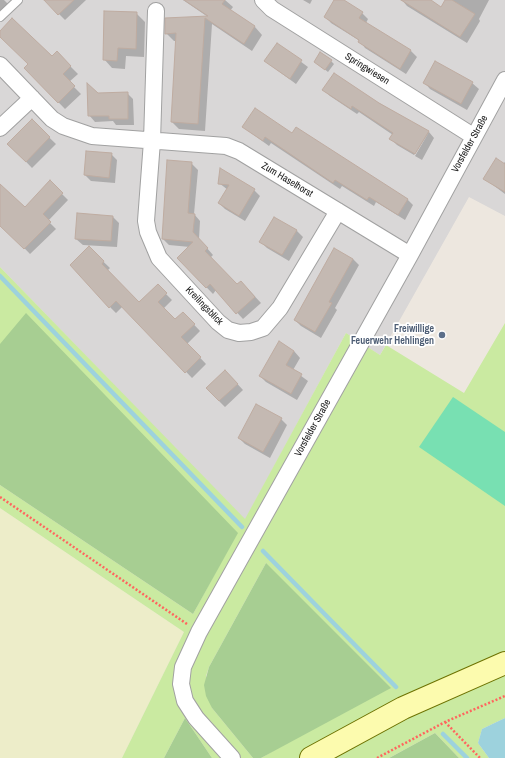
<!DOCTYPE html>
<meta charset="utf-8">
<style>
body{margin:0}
canvas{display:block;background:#ede7df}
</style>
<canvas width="505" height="758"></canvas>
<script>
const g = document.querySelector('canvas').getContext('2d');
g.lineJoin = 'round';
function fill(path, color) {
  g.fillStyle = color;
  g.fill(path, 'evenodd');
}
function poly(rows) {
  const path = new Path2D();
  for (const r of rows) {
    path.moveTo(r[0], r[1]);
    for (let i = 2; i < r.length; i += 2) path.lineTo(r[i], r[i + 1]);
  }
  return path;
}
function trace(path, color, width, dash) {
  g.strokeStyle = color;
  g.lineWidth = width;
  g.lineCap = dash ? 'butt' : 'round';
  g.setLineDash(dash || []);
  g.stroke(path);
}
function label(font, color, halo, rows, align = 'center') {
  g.font = font + ' "Archivo Narrow",sans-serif';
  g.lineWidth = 3.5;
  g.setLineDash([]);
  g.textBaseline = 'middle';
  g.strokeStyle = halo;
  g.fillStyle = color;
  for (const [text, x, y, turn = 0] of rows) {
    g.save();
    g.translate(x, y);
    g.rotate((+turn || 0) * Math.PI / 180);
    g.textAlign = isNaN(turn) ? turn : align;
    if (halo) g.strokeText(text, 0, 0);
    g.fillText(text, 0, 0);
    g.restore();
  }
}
const residential = poly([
 [0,0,505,0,505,216,469,197,380,355,346,333,245,520,0,267]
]);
const farmland = poly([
 [0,508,184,632,122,758,0,758]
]);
const grass = poly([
 [0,267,245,519,346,333,380,355,386,345,464,393,505,323,505,718,482,729,478,743,489,758,459,758,435,733,389,758,261,758,292,740,266,563,209,667,206,676,212,708,253,758,212,758,185,718,164,758,122,758,184,632,0,508,0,485,193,614,237,533,0,344]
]);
const forest = poly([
 [26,313,238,533,193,614,0,485,0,344],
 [266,563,391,688,261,758,253,758,212,708,206,696,204,685,209,667],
 [185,718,212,758,164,758],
 [435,733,459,758,389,758,391,757]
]);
const pitch = poly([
 [453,397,505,432,505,506,419,447]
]);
const water = poly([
 [505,718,505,758,489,758,478,743,482,729]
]);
const shadow = poly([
 [0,0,4,0,8,4,0,11],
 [45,0,86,0,65,20],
 [183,0,225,0,233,7,230,11,255,27,262,35,252,51,212,24,205,131,179,129,172,122,176,41,174,41,166,33,166,19,208,17],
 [303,0,312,0,310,4],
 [336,0,343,0,362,13,368,19,366,23,411,51,417,57,406,74,365,48,360,41,331,23,325,16],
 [402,0,429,0,441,8,447,0,489,0,479,19,480,21,467,43,407,6],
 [136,13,145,22,144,57,126,56,125,69,112,68,104,59],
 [0,33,52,58,57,53,78,74,69,82,81,94,65,109,25,68,29,64,0,36],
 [277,44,308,67,296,84,265,61],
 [331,61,334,64,328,72,318,64],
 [436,62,472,83,479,89,467,110,430,89,424,82],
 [324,90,379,103,429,132,414,155,397,145,391,139,393,135,359,112,357,114,330,96],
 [127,93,133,99,134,125,116,125,113,121,95,122,89,115,97,94],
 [32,121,56,144,32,168,9,144],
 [243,127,292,135,407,199,413,205,405,220,376,202,374,206,342,186,340,189,271,143,269,146],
 [429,132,434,138,422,160,415,156],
 [111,154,117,160,115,183,91,181,85,175],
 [505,162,505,194,485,179],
 [191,163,198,170,194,214,200,221,199,239,213,255,210,258,237,285,247,288,261,303,243,319,216,290,213,294,178,258,190,247,169,245,163,239],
 [221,170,254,190,260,196,245,221,225,209,219,203,228,190,219,183],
 [50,182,68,200,48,221,56,229,30,254,0,223,0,185,25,208],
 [113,217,119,223,117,247,83,245,76,239],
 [274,218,297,231,303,237,289,261,267,248,261,242],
 [89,248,110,268,107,271,139,304,158,286,172,300,163,309,175,320,183,313,200,331,187,344,206,364,192,378,123,306,116,313,110,307],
 [353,259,359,265,335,308,337,310,321,338,301,326,295,320],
 [294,351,300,358,293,370,308,381,297,400,266,382,260,376],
 [231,377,243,390,225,407,219,401],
 [281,419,287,425,270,458,245,444,239,438]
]);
const stream = poly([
 [0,276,242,527],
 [263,551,396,687],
 [443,734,467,758]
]);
const building = poly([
 [44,0,74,0,58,15,44,0],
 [184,0,225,0,222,4,255,26,244,44,205,18,198,124,171,122,176,33,165,34,165,18,208,16,184,0],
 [334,0,344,0,363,12,359,18,411,50,400,69,358,42,359,40,324,17,334,0],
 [401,0,431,0,441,7,445,0,452,0,475,14,460,37,401,0],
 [104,11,137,12,136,49,118,48,117,61,103,60,104,11],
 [12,18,52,56,57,51,71,66,63,74,75,86,58,103,24,68,28,64,0,37,0,31,12,18],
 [277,43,302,60,290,79,264,61,277,43],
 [320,52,332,60,325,70,314,62,320,52],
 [435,61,473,82,461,104,423,83,435,61],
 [334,73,379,103,429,131,415,154,389,139,393,133,352,106,351,109,322,90,334,73],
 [87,83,98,93,128,92,128,119,109,119,109,116,88,116,87,83],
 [255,108,292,133,296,127,408,199,398,215,369,197,367,200,335,180,333,183,265,137,263,141,242,127,255,108],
 [32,119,50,137,26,162,7,144,32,119],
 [86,151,112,153,109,178,84,175,86,151],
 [496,158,505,164,505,192,483,179,496,158],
 [167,160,192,162,188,213,195,214,193,232,208,248,205,251,237,284,241,281,255,297,236,314,210,284,206,288,177,258,193,242,162,239,167,160],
 [220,168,255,189,239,216,218,203,229,185,218,184,220,168],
 [50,180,63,193,43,214,51,222,24,249,0,226,0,184,25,207,50,180],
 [77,213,113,216,111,241,75,239,77,213],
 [274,217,297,230,282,255,259,242,274,217],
 [89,246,104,261,102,264,139,302,158,284,167,293,158,302,175,319,183,312,195,324,181,337,201,357,185,373,116,301,109,308,70,265,89,246],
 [334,248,353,259,329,302,332,303,315,332,294,320,334,248],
 [279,341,294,351,286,365,302,374,291,394,259,376,279,341],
 [225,370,238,384,219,401,206,388,225,370],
 [256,404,282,418,263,452,238,438,256,404]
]);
const path = poly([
 [0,497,187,624],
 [445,722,480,758],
 [377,758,445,722,505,696]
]);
const service = poly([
 [0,17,18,0]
]);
const minor = poly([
 [263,0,272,9,473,136],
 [156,11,152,141,146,221,148,232,159,258,218,322,228,330,239,333,251,332,263,328,280,308,338,211],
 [0,65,52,119,63,126,92,136,226,146,239,151,410,255],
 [0,128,32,98],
 [232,758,196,718,185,701,181,684,183,667,199,632,410,255,505,80]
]);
const secondary = poly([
 [311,758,403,708,505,663]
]);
const markers = [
 [442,335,4,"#5c6f8a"]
];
const streetNames = [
 ["Springwiesen",367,69,32],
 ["Vorsfelder Straße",470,144,-61],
 ["Zum Haselhorst",287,180,31],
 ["Kreilingsblick",204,306,46],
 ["Vorsfelder Straße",313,428,-61]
];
const serviceNames = [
 ["Freiwillige",434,329],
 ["Feuerwehr Hehlingen",434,341]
];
fill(residential, '#d9d7d7');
fill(farmland, '#ededc9');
fill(grass, '#caeaa1');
fill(forest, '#a7ce92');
fill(pitch, '#78e0b2');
fill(water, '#9dd2dd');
fill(shadow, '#0003');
trace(stream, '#9dd2dd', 4.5);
fill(building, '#c4b9b2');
trace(building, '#bfaca1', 1);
trace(service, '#a1a1a1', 10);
trace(minor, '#a1a1a1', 18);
trace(secondary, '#6d7201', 24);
trace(path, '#ff655e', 2.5, [2, 2]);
trace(service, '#fff', 8);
trace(minor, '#fff', 16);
trace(secondary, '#fcfbae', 22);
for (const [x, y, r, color] of markers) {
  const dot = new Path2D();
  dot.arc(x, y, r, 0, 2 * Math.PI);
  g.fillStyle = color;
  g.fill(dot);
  trace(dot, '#fff', 1.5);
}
label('10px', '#1a1a1a', '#fff', streetNames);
label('bold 10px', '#4e5e75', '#fff', serviceNames, 'right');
</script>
